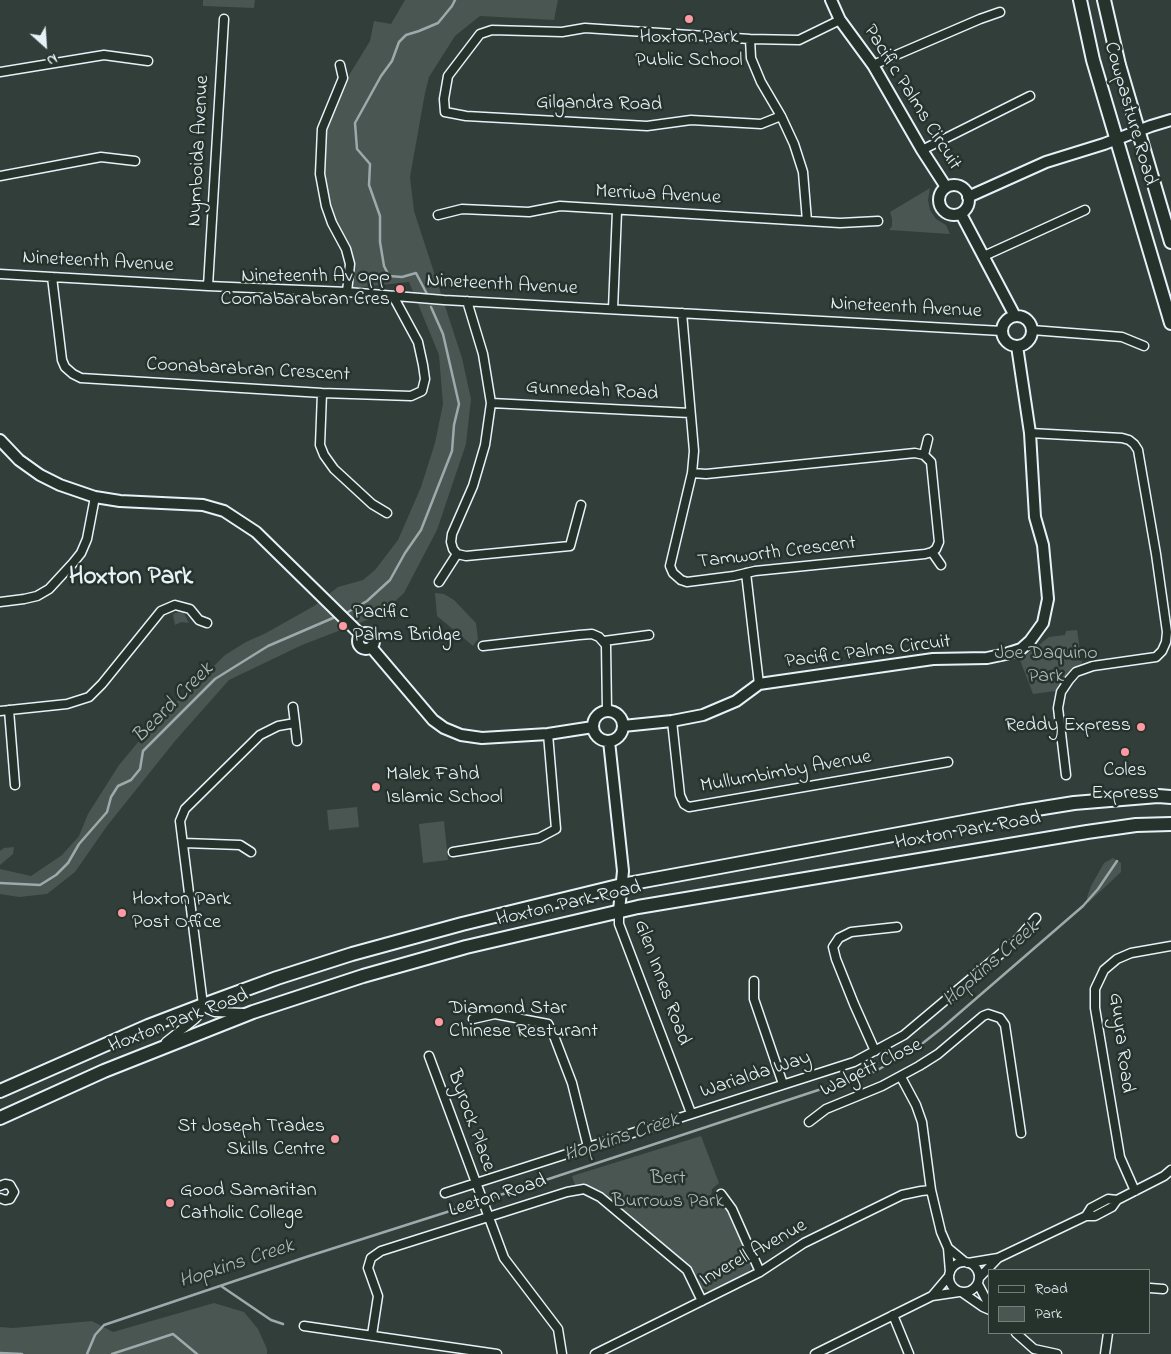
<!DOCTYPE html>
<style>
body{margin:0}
#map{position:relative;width:1171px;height:1354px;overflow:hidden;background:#323e39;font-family:"Indie Flower",sans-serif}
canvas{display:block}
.legend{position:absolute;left:988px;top:1269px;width:162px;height:65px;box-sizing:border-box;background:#26332d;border:1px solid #747f7e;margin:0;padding:6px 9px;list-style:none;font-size:15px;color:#e8f1f8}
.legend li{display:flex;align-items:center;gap:10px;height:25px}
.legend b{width:25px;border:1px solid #747f7e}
.north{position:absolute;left:20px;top:20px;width:50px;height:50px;-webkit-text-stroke:4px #26332d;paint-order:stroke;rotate:154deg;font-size:14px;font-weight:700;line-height:20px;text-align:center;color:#e8f1f8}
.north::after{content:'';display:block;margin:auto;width:18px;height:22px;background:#e8f1f8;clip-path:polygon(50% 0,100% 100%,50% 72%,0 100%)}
</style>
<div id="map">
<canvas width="1171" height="1354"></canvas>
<ul class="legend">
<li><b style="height:6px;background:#26332d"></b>Road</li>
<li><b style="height:14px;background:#495651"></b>Park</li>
</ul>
<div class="north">N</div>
</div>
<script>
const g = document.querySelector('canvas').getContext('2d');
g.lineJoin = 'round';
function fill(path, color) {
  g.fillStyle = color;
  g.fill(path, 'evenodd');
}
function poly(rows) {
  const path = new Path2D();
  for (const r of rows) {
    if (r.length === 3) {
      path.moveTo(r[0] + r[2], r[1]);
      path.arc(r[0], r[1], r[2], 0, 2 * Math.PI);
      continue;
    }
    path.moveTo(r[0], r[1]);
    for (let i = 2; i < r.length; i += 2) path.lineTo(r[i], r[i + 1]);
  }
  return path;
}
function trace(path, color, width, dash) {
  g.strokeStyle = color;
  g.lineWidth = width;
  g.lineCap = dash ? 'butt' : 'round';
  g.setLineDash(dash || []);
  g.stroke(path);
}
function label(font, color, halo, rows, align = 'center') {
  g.font = font + ' "Indie Flower",sans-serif';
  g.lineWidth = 5;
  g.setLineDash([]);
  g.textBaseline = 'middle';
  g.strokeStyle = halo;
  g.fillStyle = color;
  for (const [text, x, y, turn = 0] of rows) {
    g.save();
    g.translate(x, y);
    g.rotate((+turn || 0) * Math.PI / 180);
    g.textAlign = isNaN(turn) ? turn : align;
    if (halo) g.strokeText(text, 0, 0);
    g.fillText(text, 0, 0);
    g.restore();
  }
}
const green = poly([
 [203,0,255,0,254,8,203,6],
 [405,0,558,0,554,20,480,16,455,36,429,77,425,93,410,177,414,211,462,358,471,399,466,444,437,530,404,593,380,615,302,645,229,680,175,741,107,826,75,872,47,894,19,897,0,894,0,869,31,876,62,855,79,836,88,814,119,765,159,717,190,690,225,655,246,642,266,633,314,606,338,587,363,580,375,570,398,540,421,487,435,443,443,404,439,355,409,282,353,288,345,270,344,256,325,210,321,138,340,90,370,41,374,21,391,24],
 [930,188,928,200,930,210,936,219,946,225,950,234,889,230,892,226,892,219,890,212],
 [435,593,444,594,454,600,476,623,478,639,473,646,437,616],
 [182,612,184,613,189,623,181,622,175,625,173,615,175,613],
 [1077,630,1082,664,1069,672,1056,691,1033,694,1020,660,1049,637,1065,635,1066,631],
 [357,807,359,827,329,830,327,810],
 [444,821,448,860,423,863,419,824],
 [14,847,13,854,0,865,0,851,4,848],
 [1113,858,1121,863,1121,872,1088,903,1087,897,1091,886,1104,863],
 [701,1136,719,1183,712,1189,711,1197,714,1202,725,1208,731,1214,751,1261,750,1270,747,1273,710,1291,702,1288,688,1266,603,1192,587,1185,575,1185,572,1176],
 [214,1303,244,1312,258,1329,267,1349,267,1354,0,1354,0,1327,13,1328,92,1321,113,1332]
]);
const stream = poly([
 [427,294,416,273,402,277,389,276,384,266,380,242,380,216,369,185,370,164,357,149,355,123,381,76,392,61,399,42,406,35,419,31,438,23,452,6,455,0],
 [348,612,367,601,390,580,405,553,421,530,452,451,454,425,459,404,443,334,431,307],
 [0,883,40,885,56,875,68,863,79,844,107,812,111,797,118,786,131,780,140,769,143,751,215,679,268,646,333,618],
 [221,1286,271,1320,283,1324],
 [0,1353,22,1354],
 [87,1354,95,1335,104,1325,306,1257,494,1197,876,1071,923,1043,942,1028,1083,906,1098,889,1117,861],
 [112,1354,173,1334,197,1354]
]);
const minor = poly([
 [750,39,751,58,761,82,781,116,794,144,803,172,807,221],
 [340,65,343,78,322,129,320,174,326,206,332,223,346,249,350,264,347,292],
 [873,65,980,19,1000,12],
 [0,72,104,55,148,61],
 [781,116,761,124,691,120,647,126,466,116,445,112,444,99,448,76,480,34,492,30,562,32,585,28,750,39,799,40,840,20],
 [922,150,1030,96],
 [0,176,101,157,135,161],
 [438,215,462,209,529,212,560,206,840,223,878,221],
 [984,256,1085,210],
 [0,274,208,286,347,292,444,300,1002,331],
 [52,277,62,360,65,367,73,374,81,378,322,393,411,396,422,391,425,379,423,365,418,342,393,296],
 [208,286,224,19],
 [467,301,483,354,491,403,485,445,473,486,452,534,451,542,453,549,457,554,466,556,570,546,581,505],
 [613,309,617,211],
 [682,313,694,451,692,473,670,566,673,573,681,580,687,582,734,576,755,571,925,554,932,552,936,549,939,542,931,462,924,455,915,453,706,474,692,473],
 [1032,330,1122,337,1144,346],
 [322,393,320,445,324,455,334,469,372,504,387,513],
 [491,403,690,413],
 [1030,433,1122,438,1129,440,1134,444,1138,450,1156,554,1167,632,1166,642,1162,651,1156,657,1093,666,1076,672,1069,680,1061,692,1058,708,1066,775],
 [924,455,928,439],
 [932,552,941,565],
 [746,573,759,684],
 [439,582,457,554],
 [0,602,24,599,37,596,49,589,73,563,81,553,87,539,95,497],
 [604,641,649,635],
 [483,646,579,635,592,634,599,637,606,645,607,711],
 [9,710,15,785],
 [0,711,67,704,89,697,102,684,161,611,175,605,190,609,199,620,207,623],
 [672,721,680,795,684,804,689,807,948,762],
 [295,723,297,741],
 [184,843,240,845,251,852],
 [453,852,539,838,556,829,548,734],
 [619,911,619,924,691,1113],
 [754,981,754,999,783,1084],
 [203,1005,208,1009,215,1012,244,1013],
 [473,1019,495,1014,548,1024,554,1036,572,1083,588,1147],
 [166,1042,195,1019,200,1013,203,1005,180,821,185,809,260,735,278,726,295,723,293,707],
 [875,1051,854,1004,836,959,833,947,839,938,851,932,897,927],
 [429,1056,504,1258,558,1329,562,1354],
 [901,1077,916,1105,922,1122,931,1190,941,1232,948,1248,965,1262],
 [809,1122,826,1109,882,1086,919,1066,938,1054,983,1016,988,1014,1000,1018,1005,1025,1021,1133],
 [0,1186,5,1184,10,1185,14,1192,10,1199,5,1200,0,1198],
 [1135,1191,1120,1157,1095,1008,1095,989,1104,970,1117,959,1131,953,1171,946],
 [445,1193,854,1062,904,1035,1017,940,1036,918],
 [721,1194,732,1209,760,1272],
 [1086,1216,1091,1208,1108,1199,1117,1200],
 [948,1248,950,1272],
 [964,1277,15],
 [968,1263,998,1258],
 [979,1278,998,1258,1086,1216,1095,1216,1112,1207,1117,1200,1164,1176,1171,1170],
 [978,1284,990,1307],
 [1150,1288,1163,1289],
 [963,1293,983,1307,990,1310],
 [932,1296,959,1292],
 [893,1315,909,1354],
 [304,1326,497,1354],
 [1016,1333,1034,1349,1057,1354],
 [372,1335,378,1296,368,1268,371,1258,381,1251,567,1192,584,1189,600,1197,687,1270,702,1301],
 [595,1354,760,1272,804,1243,902,1195,921,1191,931,1190],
 [815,1354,932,1296,949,1276],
 [1105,1354,1108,1333]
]);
const tertiary = poly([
 [831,0,840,20,873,65,922,150,946,187],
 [954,200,15],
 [968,197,1046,162,1104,144,1151,126,1171,120],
 [961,214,1015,316],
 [1017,331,15],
 [0,440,19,460,40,475,60,485,95,497,120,501,203,505,224,511,256,532,361,635],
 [366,641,8],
 [371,647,433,720,444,728,461,735,482,738,548,734,593,727],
 [608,726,15],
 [623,726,672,721,703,715,736,701,759,684,933,659,987,658,1006,654,1021,649,1030,641,1043,623,1048,599,1043,545,1035,517,1030,433,1017,346],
 [609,741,623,871,619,911]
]);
const primary = poly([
 [1080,0,1093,60,1171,323],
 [1104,0,1119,65,1171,242],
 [0,1091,148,1026,203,1005,277,978,352,954,462,924,622,885,1018,812,1074,803,1158,796,1171,797],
 [0,1118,104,1071,253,1012,363,976,466,947,638,907,1087,832,1136,825,1171,824]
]);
const markers = [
 [689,19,5,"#ff9aa2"],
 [400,289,5,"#ff9aa2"],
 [343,626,5,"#ff9aa2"],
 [1141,727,5,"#ff9aa2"],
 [1125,752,5,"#ff9aa2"],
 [376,787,5,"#ff9aa2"],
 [122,913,5,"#ff9aa2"],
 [439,1022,5,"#ff9aa2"],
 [335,1139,5,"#ff9aa2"],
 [170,1203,5,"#ff9aa2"]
];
const poiNames = [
 ["Hoxton Park",689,39,"center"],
 ["Public School",689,62,"center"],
 ["Nineteenth Av opp",390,278,"right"],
 ["Coonabarabran Cres",390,301,"right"],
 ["Pacific",353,614],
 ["Palms Bridge",353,637],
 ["Reddy Express",1131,727,"right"],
 ["Coles",1125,772,"center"],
 ["Express",1125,795,"center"],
 ["Malek Fahd",386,776],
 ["Islamic School",386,799],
 ["Hoxton Park",132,901],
 ["Post Office",132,924],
 ["Diamond Star",449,1010],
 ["Chinese Resturant",449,1033],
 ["St Joseph Trades",325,1128,"right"],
 ["Skills Centre",325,1151,"right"],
 ["Good Samaritan",180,1192],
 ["Catholic College",180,1215]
];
const streetNames = [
 ["Pacific Palms Circuit",911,98,58],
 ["Gilgandra Road",599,105,1],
 ["Cowpasture Road",1129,114,74],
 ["Nymboida Avenue",200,151,-87],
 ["Merriwa Avenue",658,196,3],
 ["Nineteenth Avenue",98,263,3],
 ["Nineteenth Avenue",502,286,3],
 ["Nineteenth Avenue",906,309,3],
 ["Coonabarabran Crescent",248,371,3],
 ["Gunnedah Road",592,392,3],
 ["Tamworth Crescent",777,554,-7],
 ["Pacific Palms Circuit",868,653,-7],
 ["Mullumbimby Avenue",786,773,-10],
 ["Hoxton Park Road",968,832,-10],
 ["Hoxton Park Road",569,905,-13],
 ["Glen Innes Road",661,983,70],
 ["Hoxton Park Road",179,1022,-21],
 ["Guyra Road",1120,1043,83],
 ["Walgett Close",872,1069,-26],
 ["Warialda Way",756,1076,-18],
 ["Byrock Place",470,1121,70],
 ["Leeton Road",498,1197,-18],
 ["Inverell Avenue",754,1254,-29]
];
const parkNames = [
 ["Joe Daquino",1046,655],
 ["Park",1046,678],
 ["Bert",668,1180],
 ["Burrows Park",668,1203]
];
const waterNames = [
 ["Beard Creek",174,704,-45],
 ["Hopkins Creek",992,965,-41],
 ["Hopkins Creek",622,1139,-18],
 ["Hopkins Creek",237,1265,-18]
];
const districtNames = [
 ["Hoxton Park",131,579]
];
fill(green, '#495651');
trace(stream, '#9ea9ab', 2.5);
trace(minor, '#e8f1f8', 11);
trace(tertiary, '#e8f1f8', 14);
trace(primary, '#e8f1f8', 16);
trace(minor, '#26332d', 8);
trace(tertiary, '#26332d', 10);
trace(primary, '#26332d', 12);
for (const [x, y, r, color] of markers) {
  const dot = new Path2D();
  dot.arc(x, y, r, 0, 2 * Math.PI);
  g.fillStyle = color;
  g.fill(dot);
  trace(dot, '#26332d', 2);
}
label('20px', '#e8f1f8', '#26332d', poiNames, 'left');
label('20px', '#e8f1f8', '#26332d', streetNames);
label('20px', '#b0bbbe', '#26332d', parkNames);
label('italic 21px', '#b1bbbe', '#26332d', waterNames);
label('bold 25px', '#e8f1f8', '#26332d', districtNames);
</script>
